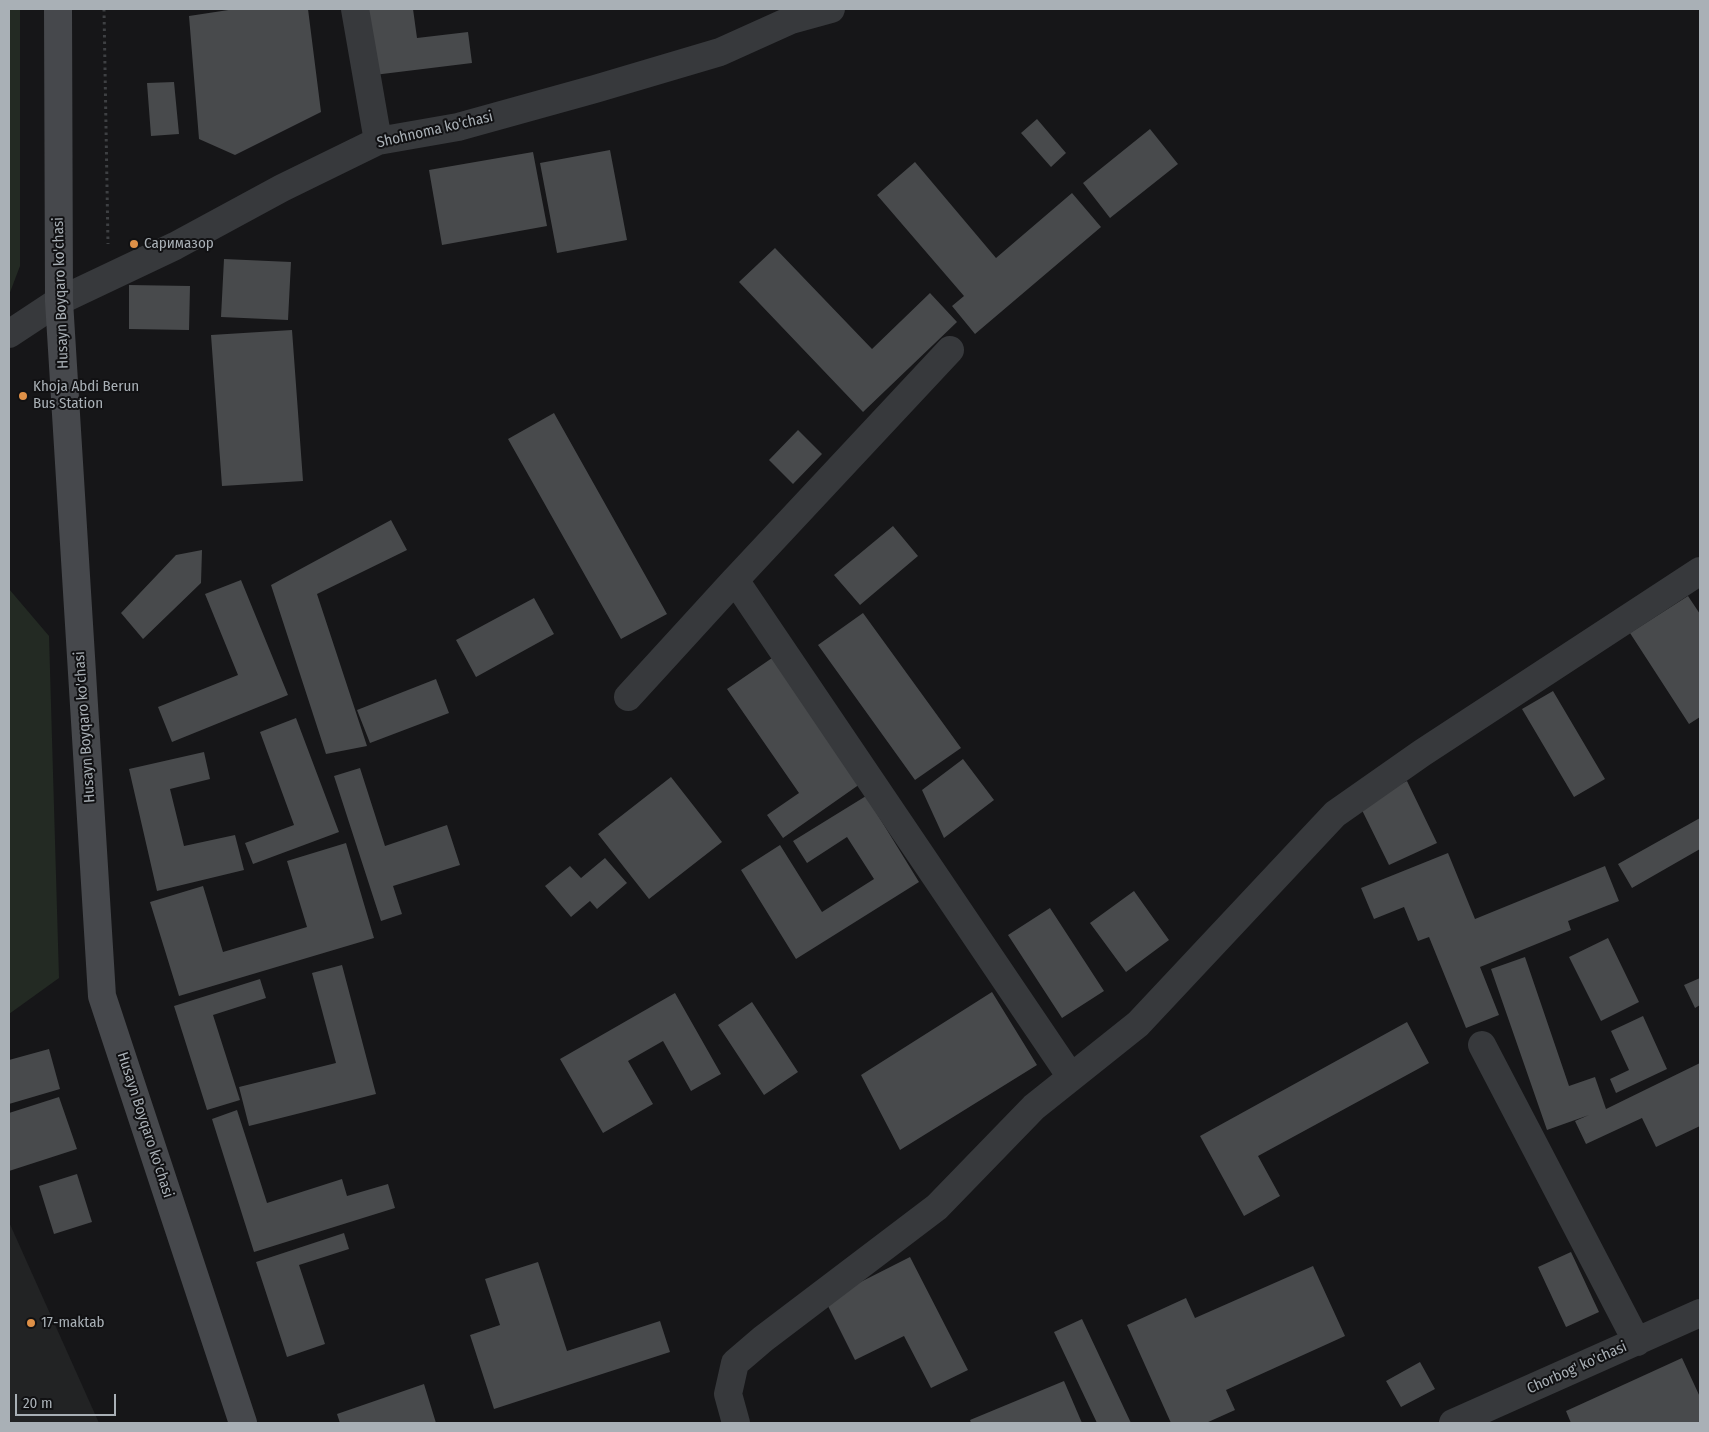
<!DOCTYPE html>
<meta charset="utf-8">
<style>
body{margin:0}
#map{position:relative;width:1709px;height:1432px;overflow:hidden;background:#161618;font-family:"Fira Sans Condensed",sans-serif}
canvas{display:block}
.frame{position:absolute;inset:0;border:10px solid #a9b0b6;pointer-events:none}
.scale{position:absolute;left:15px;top:1394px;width:101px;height:22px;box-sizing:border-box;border:2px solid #a9b0b6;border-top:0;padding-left:6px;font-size:15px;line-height:18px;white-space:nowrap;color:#a9b0b6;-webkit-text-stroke:4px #111113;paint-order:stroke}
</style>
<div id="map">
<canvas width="1709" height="1432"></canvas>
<div class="frame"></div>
<div class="scale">20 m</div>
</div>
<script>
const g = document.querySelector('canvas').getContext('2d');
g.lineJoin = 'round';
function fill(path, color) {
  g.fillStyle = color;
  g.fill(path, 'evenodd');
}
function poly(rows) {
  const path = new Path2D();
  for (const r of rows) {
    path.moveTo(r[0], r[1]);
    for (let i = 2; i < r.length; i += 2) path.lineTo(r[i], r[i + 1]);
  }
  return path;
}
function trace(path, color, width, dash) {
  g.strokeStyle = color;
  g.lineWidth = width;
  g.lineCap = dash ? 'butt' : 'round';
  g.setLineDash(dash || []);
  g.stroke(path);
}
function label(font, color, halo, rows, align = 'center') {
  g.font = font + ' "Fira Sans Condensed",sans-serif';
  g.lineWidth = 4;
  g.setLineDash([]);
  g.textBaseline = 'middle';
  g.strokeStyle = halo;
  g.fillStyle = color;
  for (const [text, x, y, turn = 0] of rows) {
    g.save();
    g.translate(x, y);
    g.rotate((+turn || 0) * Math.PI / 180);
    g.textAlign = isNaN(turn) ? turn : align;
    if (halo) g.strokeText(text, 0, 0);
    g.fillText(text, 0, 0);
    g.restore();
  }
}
const built = poly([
 [9,1222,99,1423,9,1423]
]);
const green = poly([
 [9,9,20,9,20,266,9,295],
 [9,589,49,636,59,978,9,1014]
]);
const building = poly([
 [235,9,308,9,321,112,235,155,199,139,189,16],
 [366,9,413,9,417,38,468,32,472,63,374,75],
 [174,82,179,134,151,136,147,83],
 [1037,119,1066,153,1051,167,1021,133],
 [1150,129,1178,164,1110,218,1083,183],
 [610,150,627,240,557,253,540,163],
 [533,152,547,226,442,245,429,170],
 [915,162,996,258,1072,193,1101,227,975,334,952,306,964,296,877,195],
 [775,248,872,349,930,293,957,322,863,412,739,282],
 [224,259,291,262,288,320,221,317],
 [129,285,190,286,189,330,129,329],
 [292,330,303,481,222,486,211,335],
 [554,413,667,614,621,639,508,439],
 [798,430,822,454,793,484,769,460],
 [391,520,407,550,317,594,367,746,326,754,271,585],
 [893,526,918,556,860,605,834,575],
 [202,550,201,583,143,639,121,613,176,555],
 [241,580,288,695,172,742,158,707,238,675,205,594],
 [1688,596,1700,614,1700,717,1689,724,1630,633],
 [534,598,554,634,476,677,456,640],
 [863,613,961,748,915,780,818,645],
 [772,658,860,784,783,838,767,815,799,793,727,689],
 [436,679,449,713,370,743,357,710],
 [1553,691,1605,779,1574,797,1522,709],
 [296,718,339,832,253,864,245,843,294,825,260,732],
 [204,752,210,779,170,789,184,846,235,835,244,870,157,891,129,769],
 [963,759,994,800,944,838,922,790],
 [360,768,385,846,447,825,460,865,393,886,402,914,381,921,334,776],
 [671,777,722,842,649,899,598,834],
 [1407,781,1437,843,1389,865,1359,804],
 [866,796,919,882,796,959,741,870,780,845,822,912,874,879,847,837,807,863,793,841],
 [1700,818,1700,849,1632,888,1618,864],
 [346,843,374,938,179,996,150,902,203,886,223,952,307,927,287,861],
 [1448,853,1475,919,1605,866,1619,901,1568,921,1571,930,1480,967,1499,1015,1466,1028,1429,937,1418,941,1404,907,1374,919,1361,888],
 [605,858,627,883,597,909,590,901,571,917,545,886,570,866,581,878],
 [1134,891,1169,940,1126,972,1090,923],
 [1050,908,1104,991,1062,1018,1008,935],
 [1608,938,1639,1002,1601,1021,1569,957],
 [1525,957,1569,1086,1595,1077,1606,1109,1700,1063,1700,1126,1656,1147,1642,1118,1586,1144,1575,1121,1589,1115,1547,1130,1491,969],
 [342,965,376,1094,249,1126,239,1087,336,1063,312,973],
 [1700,978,1700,1005,1695,1008,1684,985],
 [260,979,266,998,213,1015,240,1100,207,1110,174,1006],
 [992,992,1037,1065,900,1150,861,1075],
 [675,993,721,1074,691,1091,663,1041,628,1061,653,1104,603,1133,560,1059],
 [752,1002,798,1072,764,1095,718,1025],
 [1643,1016,1667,1069,1616,1093,1610,1079,1629,1070,1611,1031],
 [1407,1022,1429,1063,1258,1156,1280,1196,1244,1216,1200,1136],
 [49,1049,60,1089,9,1104,9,1060],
 [59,1097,77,1149,9,1171,9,1113],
 [237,1110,267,1203,342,1179,347,1196,388,1184,395,1208,254,1252,212,1119],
 [77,1174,92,1222,54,1234,39,1186],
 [344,1233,349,1249,299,1265,325,1344,287,1357,256,1262],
 [1571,1252,1599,1312,1566,1327,1538,1267],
 [910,1257,968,1370,931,1388,904,1336,855,1360,825,1300],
 [538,1262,567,1351,660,1321,670,1352,494,1409,470,1335,500,1325,485,1279],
 [1313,1266,1345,1336,1226,1390,1235,1410,1206,1423,1171,1423,1127,1325,1186,1298,1195,1318],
 [1082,1319,1131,1423,1097,1423,1054,1332],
 [1682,1358,1700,1397,1700,1423,1571,1423,1566,1411],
 [1420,1362,1435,1389,1401,1407,1386,1381],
 [1064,1381,1082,1423,971,1423,970,1420],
 [424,1384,436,1423,340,1423,337,1414]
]);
const path = poly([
 [104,9,108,244]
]);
const minor = poly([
 [355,9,378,141],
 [9,334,59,301,175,246,282,188,378,141,458,127,595,89,720,52,791,20,831,9],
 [950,350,735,580,1071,1077],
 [628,697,735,580],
 [1482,1045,1637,1342],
 [736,1423,728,1394,735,1363,763,1339,937,1207,1034,1107,1138,1024,1335,814,1422,753,1700,571],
 [1453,1423,1700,1313]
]);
const secondary = poly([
 [58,9,59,301,102,996,243,1423]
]);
const markers = [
 [134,244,5,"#de9047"],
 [23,396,5,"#de9047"],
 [31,1323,5,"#de9047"]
];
const streetNames = [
 ["Shohnoma ko'chasi",435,130,-13],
 ["Husayn Boyqaro ko'chasi",61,293,-92],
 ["Husayn Boyqaro ko'chasi",85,727,-94],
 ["Husayn Boyqaro ko'chasi",145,1125,72],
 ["Сhorbog' ko'chasi",1577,1368,-24]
];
const poiNames = [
 ["Саримазор",144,244],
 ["Khoja Abdi Berun",33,387],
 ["Bus Station",33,404],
 ["17-maktab",41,1323]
];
fill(built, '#222324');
fill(green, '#232a23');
fill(building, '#484a4c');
trace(path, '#3e4043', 3, [2.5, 4]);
trace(minor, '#37393c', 28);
trace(secondary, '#46484c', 28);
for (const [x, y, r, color] of markers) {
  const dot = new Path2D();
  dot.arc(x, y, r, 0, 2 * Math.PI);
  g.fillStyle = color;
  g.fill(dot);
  trace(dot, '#111113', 2);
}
label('15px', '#a9b0b6', '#111113', streetNames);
label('15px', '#a9b0b6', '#111113', poiNames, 'left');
</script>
